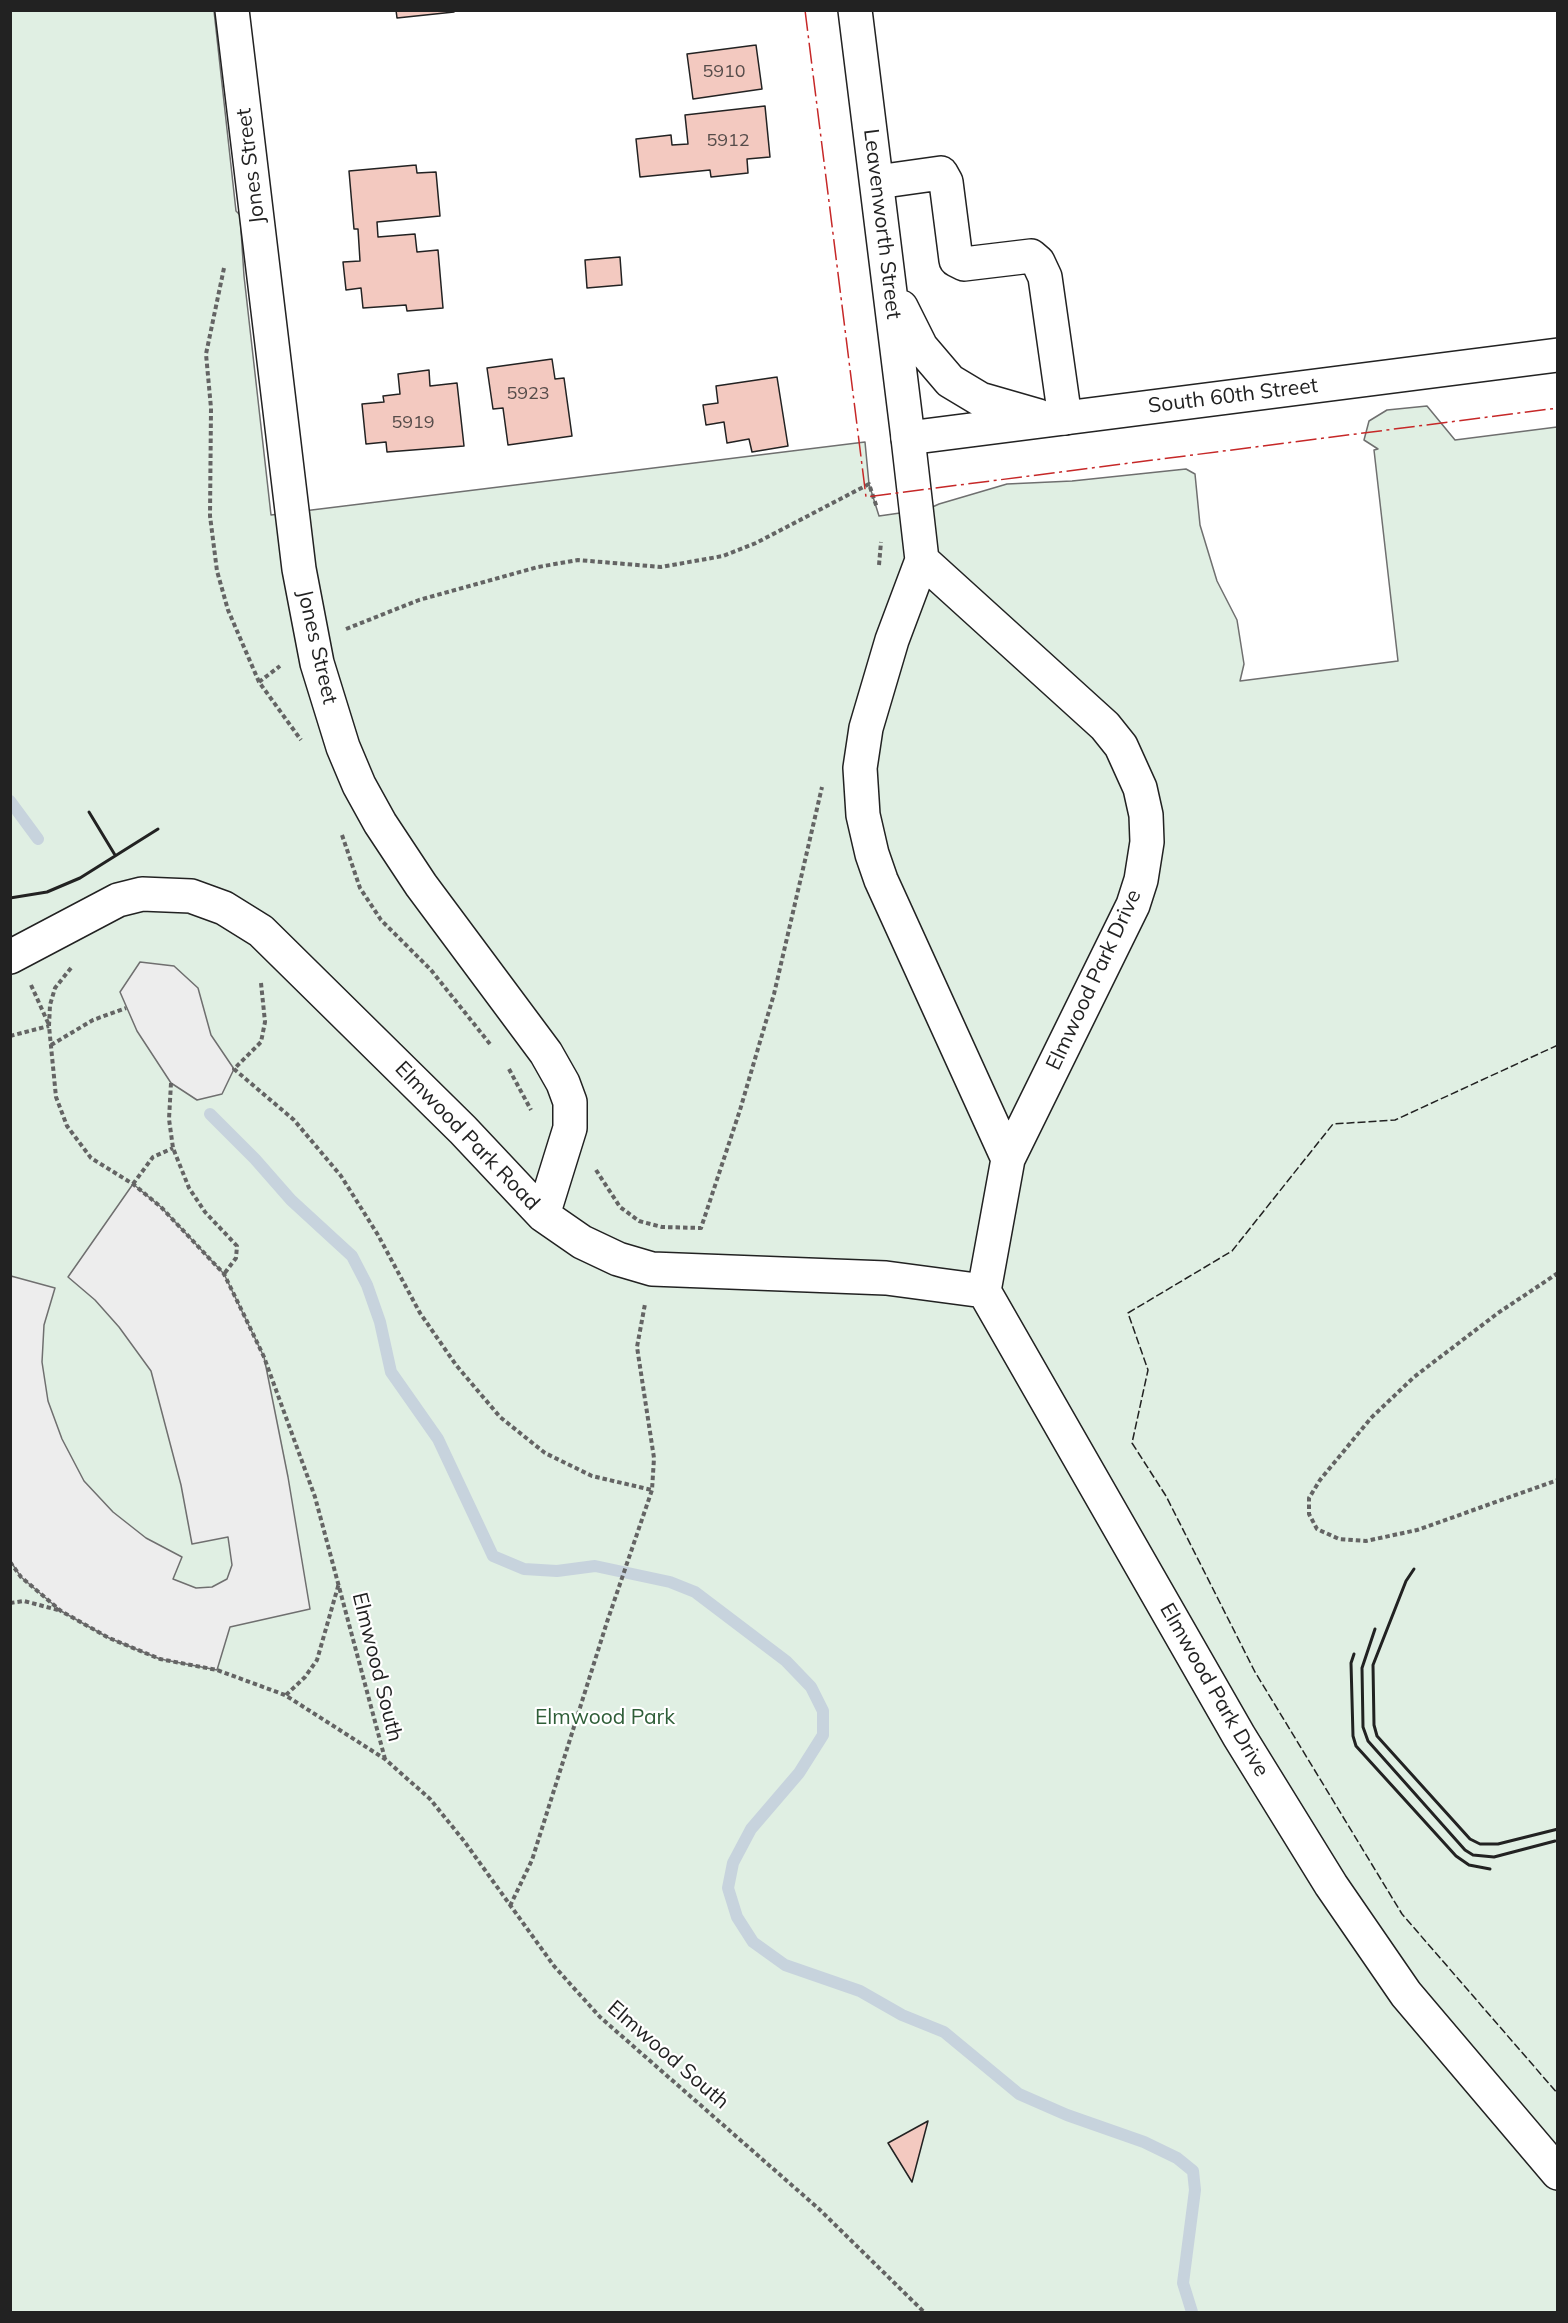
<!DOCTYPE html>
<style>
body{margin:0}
#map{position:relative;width:1568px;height:2323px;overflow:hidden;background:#fff;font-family:Mulish,sans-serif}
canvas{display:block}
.frame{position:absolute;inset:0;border:12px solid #222;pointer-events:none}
</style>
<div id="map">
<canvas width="1568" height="2323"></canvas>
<div class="frame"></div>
</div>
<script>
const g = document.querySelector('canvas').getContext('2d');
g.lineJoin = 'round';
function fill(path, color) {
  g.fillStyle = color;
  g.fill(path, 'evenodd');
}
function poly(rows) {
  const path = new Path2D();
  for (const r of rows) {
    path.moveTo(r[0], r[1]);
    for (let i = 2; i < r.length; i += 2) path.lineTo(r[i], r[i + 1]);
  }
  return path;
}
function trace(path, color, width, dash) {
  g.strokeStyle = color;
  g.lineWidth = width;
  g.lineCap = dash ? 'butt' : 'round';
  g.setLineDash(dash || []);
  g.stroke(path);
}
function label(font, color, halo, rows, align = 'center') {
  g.font = font + ' Mulish,sans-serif';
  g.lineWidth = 4.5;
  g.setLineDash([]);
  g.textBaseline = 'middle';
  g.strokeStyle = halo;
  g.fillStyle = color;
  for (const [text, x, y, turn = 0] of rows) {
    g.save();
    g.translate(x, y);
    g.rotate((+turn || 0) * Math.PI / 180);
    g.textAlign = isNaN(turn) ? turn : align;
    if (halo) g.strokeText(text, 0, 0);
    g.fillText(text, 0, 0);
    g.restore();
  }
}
const green = poly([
 [10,11,214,11,236,211,240,215,244,276,271,515,865,442,869,484,879,516,928,509,939,504,1007,484,1072,481,1186,469,1195,474,1200,525,1217,581,1237,620,1244,664,1240,681,1398,661,1374,450,1378,449,1364,440,1369,421,1387,410,1427,406,1455,440,1557,427,1557,2312,11,2312,10,11]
]);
const parking = poly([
 [140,962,174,966,198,988,211,1035,234,1069,222,1094,197,1100,171,1083,137,1031,120,992,140,962],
 [133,1184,161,1207,224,1274,264,1357,288,1477,310,1609,230,1627,217,1670,160,1659,109,1638,61,1611,21,1577,11,1562,11,1276,55,1288,44,1325,42,1362,48,1401,62,1439,84,1481,113,1512,146,1538,182,1557,173,1579,196,1588,212,1587,227,1579,232,1565,228,1537,192,1544,181,1485,151,1371,119,1327,95,1300,68,1277,133,1184]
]);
const stream = poly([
 [10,801,38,839],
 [210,1114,255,1159,291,1200,352,1256,367,1285,380,1322,391,1372,438,1439,493,1556,524,1569,557,1571,595,1566,670,1582,695,1592,786,1661,811,1687,823,1711,823,1735,799,1773,751,1829,733,1863,728,1888,737,1917,753,1942,785,1965,860,1991,902,2015,944,2032,1019,2094,1067,2115,1144,2142,1177,2158,1193,2171,1195,2190,1183,2283,1192,2312]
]);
const building = poly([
 [396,10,454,10,454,12,397,18,396,10],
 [756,45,762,89,693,99,687,54,756,45],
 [765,106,770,157,747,159,748,173,711,177,710,170,640,177,636,139,671,135,672,145,688,144,685,115,765,106],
 [416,165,417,173,436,172,440,216,377,222,378,237,415,234,417,252,438,250,443,308,407,311,406,305,363,308,361,288,346,290,343,262,360,261,358,229,354,229,349,171,416,165],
 [620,257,622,285,587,288,585,260,620,257],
 [552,359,555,379,564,378,572,436,508,445,503,408,493,409,487,368,552,359],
 [429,370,430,386,457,383,464,446,387,452,386,442,366,444,362,404,384,402,383,396,400,394,398,374,429,370],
 [777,377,788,446,752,452,749,439,727,443,724,422,706,425,703,405,718,403,716,386,777,377],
 [928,2121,912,2182,888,2143,928,2121]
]);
const path = poly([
 [224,268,206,354,211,408,210,516,217,571,228,610,259,682,301,740],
 [879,565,881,542],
 [346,629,419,600,538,567,578,560,661,567,723,556,756,543,869,484,877,508],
 [259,682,280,666],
 [342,835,360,888,381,920,431,970,490,1044],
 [71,968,55,988,50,1005,49,1026,56,1097,67,1126,91,1158,133,1184,161,1207,224,1274,244,1315,264,1357,315,1497,385,1759],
 [261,983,265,1022,261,1042,234,1069,294,1120,341,1176,378,1235,420,1313,456,1365,500,1417,545,1453,592,1476,652,1490],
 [31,985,49,1025],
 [10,1036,49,1026],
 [51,1045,93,1020,126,1008],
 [509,1069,531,1110],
 [171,1083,169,1119,173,1148,189,1188,205,1212,237,1246,236,1258,224,1274],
 [596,1170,620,1207,639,1221,662,1227,701,1228,740,1110,774,994,822,787],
 [133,1184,153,1157,173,1148],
 [1558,1273,1498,1313,1414,1377,1371,1418,1320,1480,1309,1498,1309,1514,1317,1529,1339,1539,1366,1541,1417,1530,1558,1480],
 [10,1562,21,1577,61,1611,109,1638,160,1659,217,1670,285,1695,385,1759,430,1799,464,1841,554,1966,600,2017,819,2209,924,2312],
 [10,1603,24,1601,58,1610],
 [286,1695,305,1677,317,1660,339,1583],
 [510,1906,532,1860,607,1622,652,1490,654,1458,637,1347,645,1304]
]);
const minor = poly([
 [232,10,299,569,317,663,343,747,359,785,380,823,421,885,546,1053,563,1083,570,1102,570,1128,543,1215],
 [877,182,941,173,946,182,956,260,964,264,1031,256,1038,262,1045,277,1065,418],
 [908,438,922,560,892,640,866,728,860,768,863,815,872,854,881,880,1008,1159],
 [922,560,1105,726,1121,746,1140,788,1146,815,1147,842,1141,880,1133,905,1008,1159,984,1291,1239,1736,1331,1885,1406,1994,1558,2173],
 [10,957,118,900,142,894,191,896,224,908,261,931,463,1130,543,1215,582,1242,618,1259,652,1269,886,1278,984,1291]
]);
const major = poly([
 [855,10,908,438,1558,355],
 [901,307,921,347,950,381,980,399,1039,416]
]);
const fence = poly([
 [1558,1045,1395,1120,1333,1124,1232,1251,1128,1313,1148,1370,1132,1443,1166,1496,1255,1672,1402,1914,1558,2094]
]);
const wall = poly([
 [89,812,115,855],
 [10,898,47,892,80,878,158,829],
 [1414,1569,1406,1581,1373,1665,1374,1725,1377,1736,1470,1839,1480,1844,1498,1844,1558,1829],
 [1375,1629,1362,1668,1363,1727,1368,1741,1465,1850,1473,1855,1494,1857,1555,1841],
 [1354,1654,1351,1663,1353,1736,1356,1746,1456,1856,1469,1865,1490,1869]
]);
const power = poly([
 [805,10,866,497,1558,408]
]);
const numberNames = [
 ["5910",724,72],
 ["5912",728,141],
 ["5923",528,394],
 ["5919",413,423]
];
const streetNames = [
 ["Jones Street",251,166,-97],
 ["Leavenworth Street",882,224,83],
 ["South 60th Street",1233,396,-7],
 ["Jones Street",317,647,77],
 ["Elmwood Park Drive",1094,980,-65],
 ["Elmwood Park Road",467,1136,46],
 ["Elmwood South",377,1667,76],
 ["Elmwood Park Drive",1214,1690,60],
 ["Elmwood South",668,2055,41]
];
const parkNames = [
 ["Elmwood Park",605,1718]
];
fill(green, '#e0efe3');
trace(green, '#6f6f6f', 1.5);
fill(parking, '#ededed');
trace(parking, '#6f6f6f', 1.5);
trace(stream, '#c7d3dd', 12);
fill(building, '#f3c9c0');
trace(building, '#222', 1.5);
trace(minor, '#222', 36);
trace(major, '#222', 36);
trace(path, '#646464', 4, [4.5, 3]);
trace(minor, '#fff', 33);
trace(major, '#fff', 33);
trace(fence, '#222', 1.5, [8, 3]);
trace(wall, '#222', 3);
trace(power, '#c62828', 1.5, [21, 4.5, 3, 4.5]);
label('18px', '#564c4a', null, numberNames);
label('21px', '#222', '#fff', streetNames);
label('21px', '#2f5e38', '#fff', parkNames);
</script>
